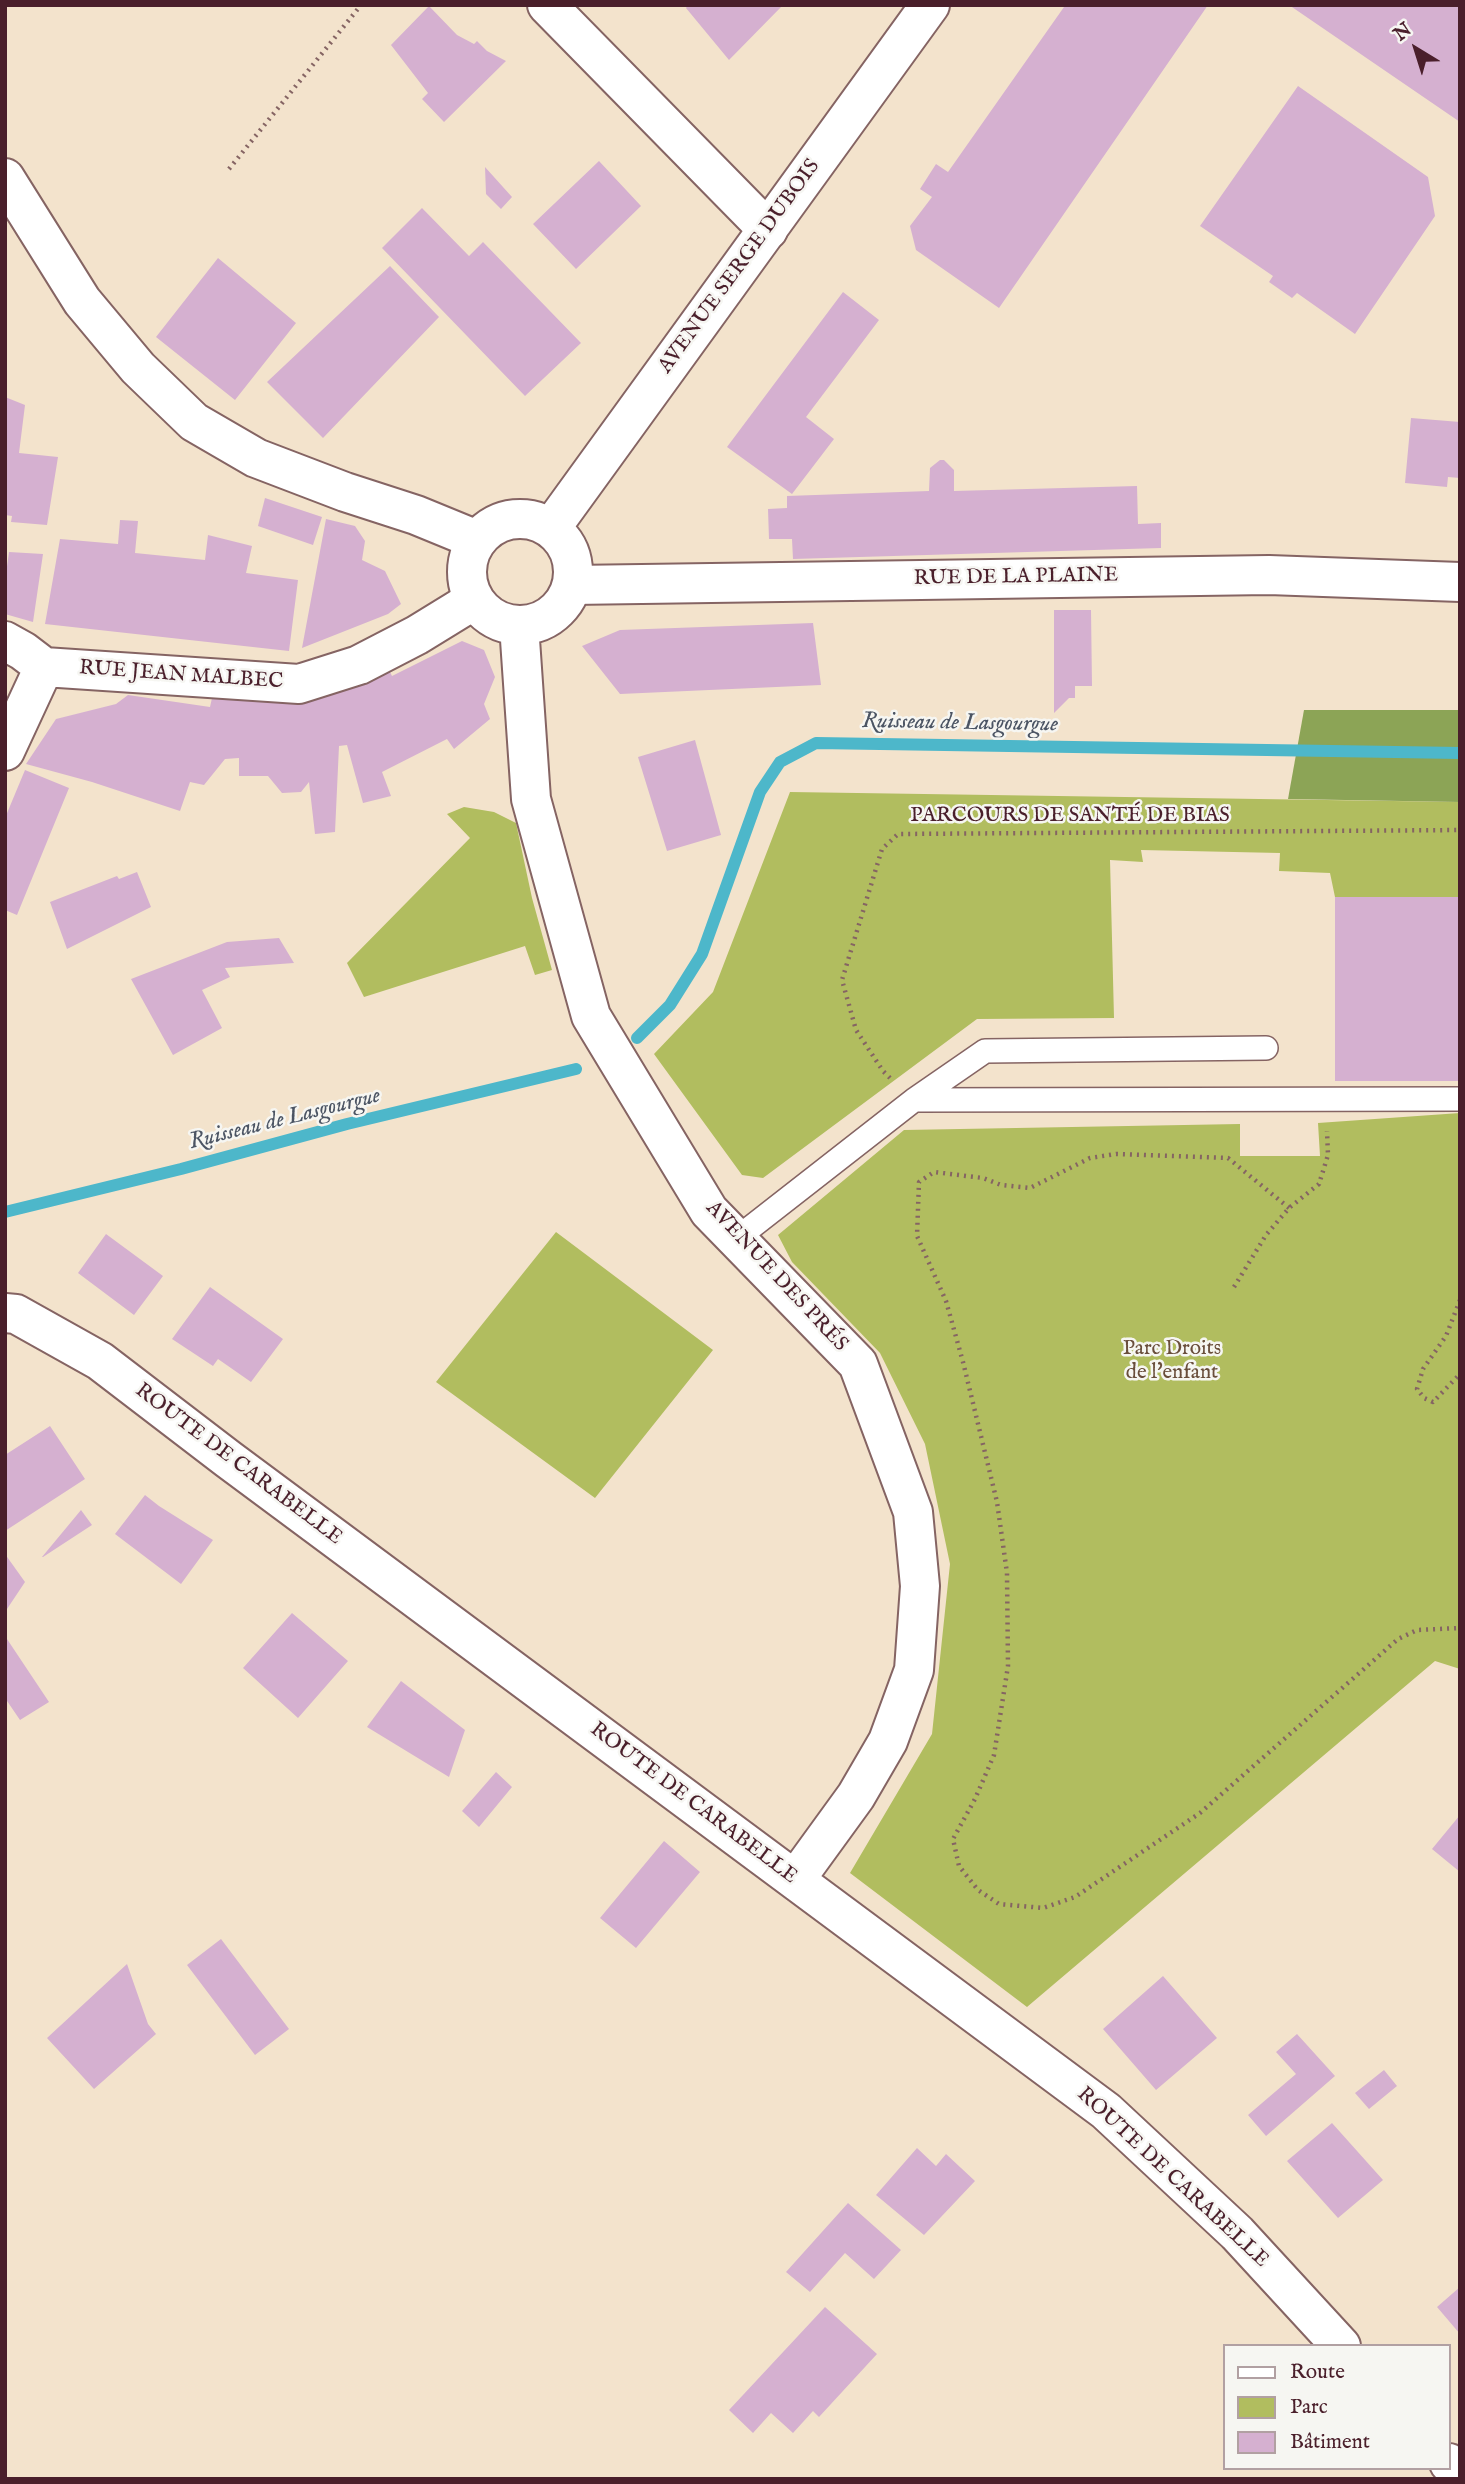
<!DOCTYPE html>
<meta charset="utf-8">
<style>
body{margin:0}
#map{position:relative;width:1465px;height:2484px;overflow:hidden;background:#f3e3cc;font-family:"IM FELL English",serif}
canvas{display:block}
.frame{position:absolute;inset:0;border:7px solid #4a1f2b;pointer-events:none}
.legend{position:absolute;left:1223px;top:2344px;width:228px;height:126px;box-sizing:border-box;background:#f6f6f2;border:2px solid #b1a0a2;margin:0;padding:9px 12px;list-style:none;font-size:21px;color:#4a1f2b}
.legend li{display:flex;align-items:center;gap:14px;height:35px}
.legend b{width:35px;border:2px solid #b1a0a2}
.north{position:absolute;left:1381px;top:14px;width:70px;height:70px;-webkit-text-stroke:5px #f6f6f2;paint-order:stroke;rotate:322deg;font-size:19px;font-weight:700;line-height:28px;text-align:center;color:#4a1f2b}
.north::after{content:'';display:block;margin:auto;width:24px;height:32px;background:#4a1f2b;clip-path:polygon(50% 0,100% 100%,50% 72%,0 100%)}
</style>
<div id="map">
<canvas width="1465" height="2484"></canvas>
<div class="frame"></div>
<ul class="legend">
<li><b style="height:9px;background:#fff"></b>Route</li>
<li><b style="height:19px;background:#b1bd5f"></b>Parc</li>
<li><b style="height:19px;background:#d5b0d0"></b>Bâtiment</li>
</ul>
<div class="north">N</div>
</div>
<script>
const g = document.querySelector('canvas').getContext('2d');
g.lineJoin = 'round';
function fill(path, color) {
  g.fillStyle = color;
  g.fill(path, 'evenodd');
}
function poly(rows) {
  const path = new Path2D();
  for (const r of rows) {
    if (r.length === 3) {
      path.moveTo(r[0] + r[2], r[1]);
      path.arc(r[0], r[1], r[2], 0, 2 * Math.PI);
      continue;
    }
    path.moveTo(r[0], r[1]);
    for (let i = 2; i < r.length; i += 2) path.lineTo(r[i], r[i + 1]);
  }
  return path;
}
function trace(path, color, width, dash) {
  g.strokeStyle = color;
  g.lineWidth = width;
  g.lineCap = dash ? 'butt' : 'round';
  g.setLineDash(dash || []);
  g.stroke(path);
}
function label(font, color, halo, rows, align = 'center') {
  g.font = font + ' "IM FELL English",serif';
  g.lineWidth = 5;
  g.setLineDash([]);
  g.textBaseline = 'middle';
  g.strokeStyle = halo;
  g.fillStyle = color;
  for (const [text, x, y, turn = 0] of rows) {
    g.save();
    g.translate(x, y);
    g.rotate((+turn || 0) * Math.PI / 180);
    g.textAlign = isNaN(turn) ? turn : align;
    if (halo) g.strokeText(text, 0, 0);
    g.fillText(text, 0, 0);
    g.restore();
  }
}
const green = poly([
 [790,792,1460,802,1460,897,1335,897,1330,873,1279,871,1280,853,1141,850,1143,862,1110,860,1114,1018,977,1019,763,1178,742,1175,654,1054,713,992],
 [464,807,494,812,516,823,532,898,552,970,535,975,525,946,364,997,347,963,470,838,447,814],
 [1460,1113,1460,1669,1435,1661,1027,2007,850,1873,932,1734,950,1564,925,1444,880,1353,792,1262,778,1235,904,1130,1240,1124,1240,1156,1320,1156,1318,1123],
 [556,1232,713,1350,595,1498,436,1382]
]);
const forest = poly([
 [1304,710,1460,710,1460,802,1288,799]
]);
const stream = poly([
 [637,1038,670,1005,702,954,760,792,780,762,816,743,1460,753],
 [5,1212,181,1169,347,1124,576,1069]
]);
const building = poly([
 [688,5,783,5,729,60,686,8],
 [1062,5,1208,5,999,308,916,250,910,226,932,197,920,189,936,164,948,172,1064,7],
 [1289,5,1460,5,1460,122],
 [429,6,457,35,474,44,477,41,487,51,506,61,444,122,422,99,428,93,391,45],
 [1298,86,1428,177,1435,216,1355,334,1297,293,1292,298,1269,282,1273,276,1200,226],
 [599,161,641,206,576,269,533,224],
 [485,167,512,197,501,209,486,194],
 [422,208,469,256,483,242,581,343,525,396,382,248],
 [218,258,296,323,235,400,156,337],
 [390,266,439,317,323,438,267,382],
 [843,292,879,320,806,417,834,439,792,494,727,447],
 [5,397,25,405,19,453,58,457,47,525,11,522,12,516,5,515],
 [1411,418,1460,422,1460,478,1448,477,1447,487,1405,483],
 [940,460,944,460,954,470,954,491,1137,486,1138,524,1161,523,1161,548,793,559,792,539,769,539,768,509,787,508,787,496,929,491,930,468],
 [265,498,322,517,313,545,258,526],
 [326,519,355,526,365,541,362,560,385,571,401,604,388,614,302,648],
 [120,520,138,521,135,553,205,560,208,535,252,546,246,573,298,580,289,651,45,624,60,539,118,544],
 [9,552,43,554,33,622,5,614,5,581],
 [1054,610,1091,610,1092,686,1075,686,1075,698,1069,698,1054,713],
 [813,623,821,685,620,694,582,646,620,630],
 [462,641,484,650,495,677,484,704,490,719,454,749,447,739,382,772,391,796,363,803,347,745,339,746,335,832,315,834,309,782,301,792,282,793,268,776,239,776,239,758,225,759,204,785,190,782,180,811,92,782,26,764,56,719,116,704,128,695,210,707,212,698,272,701,326,696,360,686,390,672,392,676],
 [695,740,721,835,667,851,638,757],
 [25,770,69,788,17,915,5,910,5,818],
 [137,872,151,907,67,949,50,902,117,876,119,879],
 [1335,897,1460,897,1460,1081,1335,1081],
 [279,938,294,963,225,968,230,977,202,990,222,1028,173,1055,131,979,227,942],
 [106,1234,163,1276,134,1315,78,1273],
 [210,1287,283,1339,251,1382,218,1359,213,1366,172,1339],
 [50,1426,85,1479,5,1531,5,1455],
 [145,1495,159,1506,213,1540,181,1584,115,1534],
 [81,1510,92,1525,43,1557,42,1557],
 [5,1554,25,1582,5,1612],
 [292,1613,348,1661,298,1718,243,1668],
 [5,1636,49,1702,20,1720,5,1698],
 [401,1681,465,1730,449,1777,367,1727],
 [496,1772,512,1787,479,1827,462,1811],
 [1460,1815,1460,1872,1432,1849],
 [664,1841,700,1872,636,1948,600,1918],
 [221,1939,289,2029,255,2055,187,1965],
 [127,1964,148,2024,156,2034,94,2089,47,2038],
 [1163,1976,1217,2038,1156,2090,1103,2029],
 [1297,2034,1335,2076,1266,2136,1248,2115,1296,2074,1276,2052],
 [1384,2070,1397,2086,1369,2109,1355,2093],
 [1332,2123,1383,2180,1338,2218,1287,2161],
 [917,2148,936,2166,946,2154,975,2181,924,2235,876,2195],
 [848,2203,901,2250,874,2279,845,2253,810,2292,786,2272],
 [1460,2287,1460,2334,1437,2307],
 [825,2307,877,2354,819,2417,813,2411,793,2433,771,2413,753,2433,729,2410]
]);
const path = poly([
 [229,169,361,5],
 [890,1078,883,1071,856,1030,842,980,882,849,898,834,1460,830],
 [1289,1208,1228,1158,1116,1154,1090,1158,1030,1188,1001,1185,983,1178,934,1172,919,1182,917,1236,946,1301,963,1362,997,1502,1007,1573,1008,1666,994,1755,975,1799,953,1839,959,1866,978,1890,999,1904,1043,1908,1075,1897,1200,1813,1398,1639,1417,1630,1460,1628],
 [1234,1287,1266,1235,1289,1208,1319,1184,1328,1155,1327,1131],
 [1460,1300,1446,1336,1423,1369,1417,1389,1424,1398,1433,1402,1460,1374]
]);
const lane = poly([
 [914,1100,985,1051,1266,1048],
 [736,1239,914,1100,1460,1099]
]);
const street = poly([
 [547,5,768,230],
 [5,178,82,301,138,368,194,422,256,458,345,492,416,515,477,540],
 [572,585,1269,575,1460,582],
 [5,641,23,651,44,667],
 [44,667,299,684,359,665,417,635,474,600],
 [5,751,44,667]
]);
const secondary = poly([
 [520,572,53],
 [551,528,930,5],
 [519,625,531,799,591,1016,709,1211,858,1364,913,1512,920,1586,914,1670,888,1741,856,1796,795,1880],
 [5,1313,16,1314,100,1361,228,1459,1106,2111,1237,2233,1341,2346],
 [1449,2463,1460,2474]
]);
const streetNames = [
 ["AVENUE SERGE DUBOIS",740,267,-54],
 ["RUE DE LA PLAINE",1016,578,-1],
 ["RUE JEAN MALBEC",181,676,4],
 ["PARCOURS DE SANTÉ DE BIAS",1070,817],
 ["AVENUE DES PRÉS",776,1277,47],
 ["ROUTE DE CARABELLE",238,1465,37],
 ["ROUTE DE CARABELLE",693,1804,37],
 ["ROUTE DE CARABELLE",1172,2178,43]
];
const parkNames = [
 ["Parc Droits",1172,1350],
 ["de l'enfant",1172,1374]
];
const waterNames = [
 ["Ruisseau de Lasgourgue",960,724,1],
 ["Ruisseau de Lasgourgue",285,1120,-14]
];
fill(green, '#b1bd5f');
fill(forest, '#8ca456');
trace(stream, '#4db7ca', 12);
fill(building, '#d5b0d0');
trace(lane, '#856463', 26);
trace(street, '#856463', 42);
trace(secondary, '#856463', 42);
trace(path, '#856463', 4.5, [2, 5]);
trace(lane, '#fff', 23);
trace(street, '#fff', 38);
trace(secondary, '#fff', 38);
label('21px', '#4a1f2b', '#f6f6f2', streetNames);
label('21px', '#694e3b', '#f6f6f2', parkNames);
label('italic 23px', '#4b5463', '#f6f6f2', waterNames);
</script>
